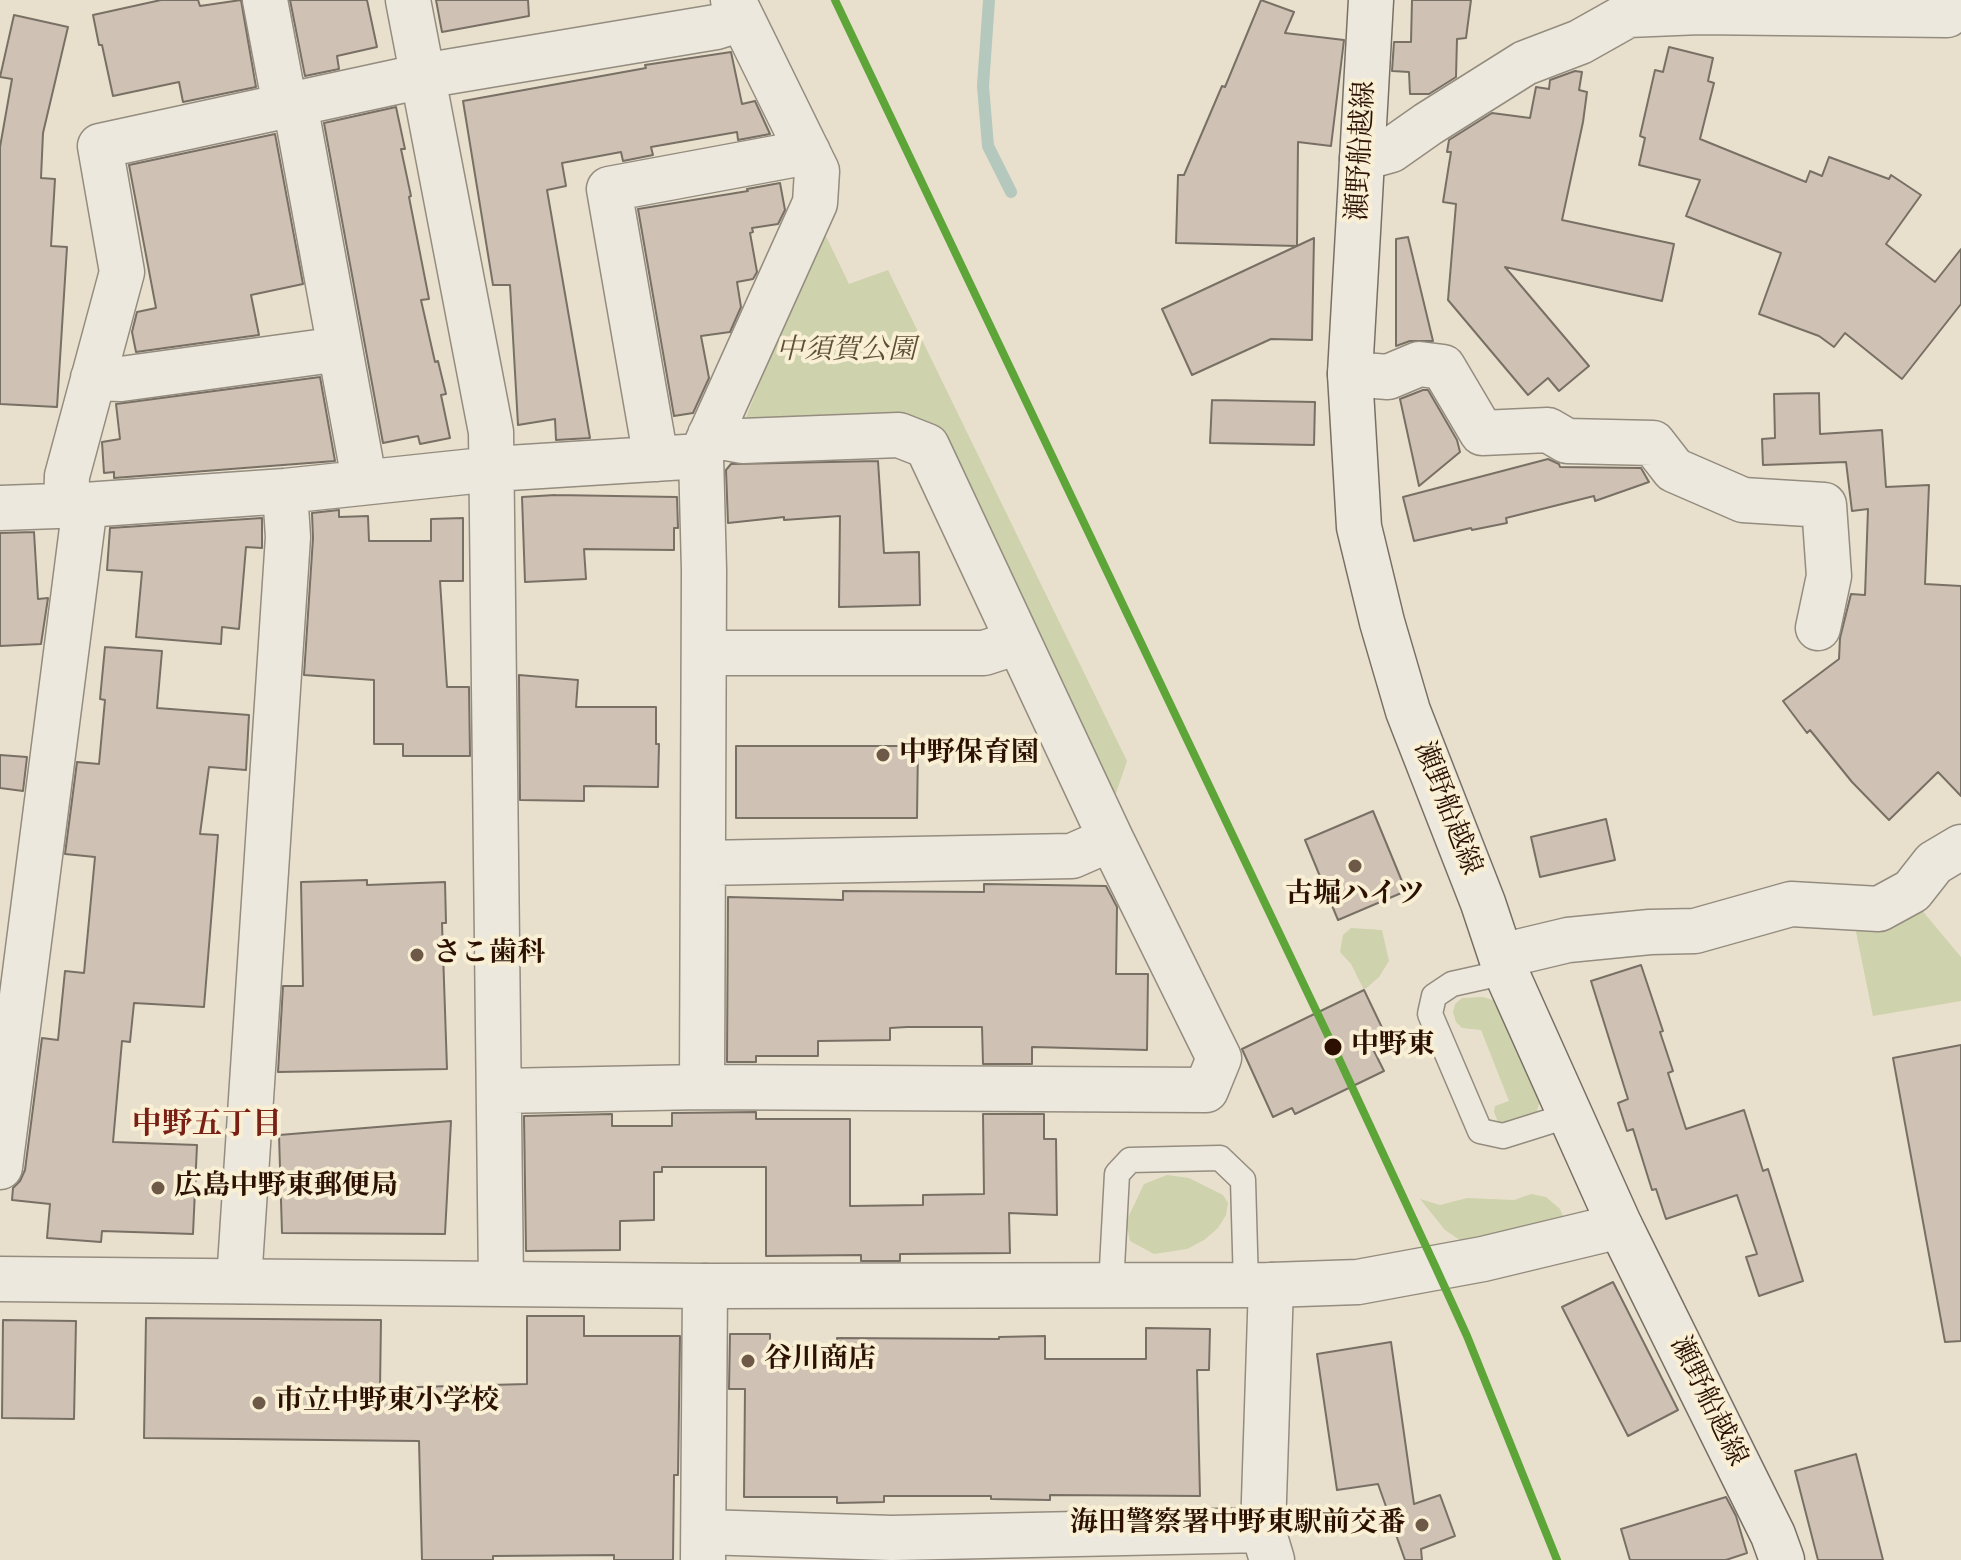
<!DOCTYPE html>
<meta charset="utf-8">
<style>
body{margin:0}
canvas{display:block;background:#e8e0cc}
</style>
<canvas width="1961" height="1560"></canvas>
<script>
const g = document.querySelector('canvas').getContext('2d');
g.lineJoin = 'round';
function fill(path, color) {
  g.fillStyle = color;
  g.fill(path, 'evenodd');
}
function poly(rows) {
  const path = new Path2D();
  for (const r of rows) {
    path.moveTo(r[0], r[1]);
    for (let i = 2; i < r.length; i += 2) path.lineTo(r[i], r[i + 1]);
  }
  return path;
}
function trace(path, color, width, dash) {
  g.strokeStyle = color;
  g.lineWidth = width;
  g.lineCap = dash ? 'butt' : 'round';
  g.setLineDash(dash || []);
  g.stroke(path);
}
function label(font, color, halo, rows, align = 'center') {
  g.font = font + ' "IM FELL Double Pica","Noto Serif JP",serif';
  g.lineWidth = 8;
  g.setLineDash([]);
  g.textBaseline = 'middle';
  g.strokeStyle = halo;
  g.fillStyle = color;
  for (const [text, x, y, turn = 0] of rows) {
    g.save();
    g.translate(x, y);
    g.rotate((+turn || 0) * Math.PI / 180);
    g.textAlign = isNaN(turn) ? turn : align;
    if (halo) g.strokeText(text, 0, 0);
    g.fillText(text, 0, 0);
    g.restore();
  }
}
const green = poly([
 [822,228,849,284,888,270,1127,761,1114,799,929,424,911,415,757,428,746,417],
 [1915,902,1961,957,1961,1001,1873,1016,1855,927],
 [1351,928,1382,930,1389,961,1379,977,1364,990,1351,964,1340,952,1343,935],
 [1483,997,1496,1001,1540,1100,1535,1118,1507,1125,1498,1122,1494,1112,1495,1106,1509,1101,1481,1030,1462,1028,1456,1022,1453,1012,1455,1004,1462,998],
 [1167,1175,1189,1178,1223,1195,1228,1203,1226,1215,1218,1228,1204,1240,1187,1249,1154,1254,1130,1241,1126,1222,1144,1184],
 [1531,1194,1546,1197,1560,1209,1565,1221,1461,1241,1445,1230,1420,1199,1440,1205,1467,1198,1514,1200]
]);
const stream = poly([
 [989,0,983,86,988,146,1011,192]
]);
const building = poly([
 [161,0,198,0,200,6,241,0,256,87,183,102,179,82,113,96,102,45,99,45,93,15,161,0],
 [290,0,367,0,377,47,337,56,339,69,305,76,290,0],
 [436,0,528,0,529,16,442,32,436,0],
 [1261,0,1294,12,1285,33,1344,40,1331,146,1298,142,1297,246,1176,243,1178,175,1184,175,1222,86,1225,87,1261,0],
 [1412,0,1471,0,1466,38,1457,39,1456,77,1429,94,1410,94,1409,72,1392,71,1394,42,1411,42,1412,0],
 [14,15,68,27,43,133,41,178,55,179,51,246,67,247,57,407,0,404,0,147,12,79,0,77,14,15],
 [1669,47,1713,58,1708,81,1714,83,1700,139,1806,182,1810,171,1822,176,1829,157,1889,179,1891,175,1921,195,1886,244,1935,282,1961,249,1961,304,1902,379,1845,333,1834,347,1819,336,1759,314,1781,253,1686,216,1700,180,1639,165,1645,138,1640,136,1655,70,1663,72,1669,47],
 [731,52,742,104,755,101,770,134,738,140,737,132,651,147,653,155,623,161,621,152,562,163,566,186,547,190,590,438,556,440,555,419,518,425,510,285,493,285,463,101,646,68,645,65,731,52],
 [1575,71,1582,72,1579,90,1587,92,1583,122,1562,220,1674,244,1662,301,1505,267,1589,366,1559,391,1548,378,1528,395,1448,300,1456,204,1443,202,1451,152,1447,152,1449,140,1492,113,1530,118,1536,87,1549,89,1550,80,1575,71],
 [396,107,405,149,401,149,411,196,409,197,429,299,421,300,435,362,438,361,446,394,441,395,450,438,420,444,418,436,383,443,324,123,396,107],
 [275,134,303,284,251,295,259,335,136,352,132,332,137,312,156,308,129,165,275,134],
 [780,183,785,210,778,224,752,228,753,232,750,233,757,272,753,279,737,282,741,307,730,332,701,336,709,378,693,413,674,416,638,209,748,191,747,189,780,183],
 [1408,237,1433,341,1410,341,1396,346,1396,239,1408,237],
 [1314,238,1312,340,1271,339,1192,375,1162,309,1314,238],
 [320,377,335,461,114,478,114,472,104,473,102,442,120,439,116,404,320,377],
 [1423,390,1428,390,1457,440,1460,452,1419,486,1400,399,1423,390],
 [1819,393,1820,434,1882,430,1886,487,1929,485,1925,584,1961,586,1961,796,1938,772,1889,820,1852,782,1810,730,1807,733,1783,701,1839,659,1840,638,1851,594,1865,595,1868,509,1852,511,1846,462,1763,465,1762,439,1775,438,1774,394,1819,393],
 [1212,400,1315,402,1314,445,1210,443,1212,400],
 [1548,459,1559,464,1560,467,1641,468,1649,482,1595,501,1594,496,1506,518,1507,523,1472,530,1471,528,1414,541,1403,497,1548,459],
 [878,461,884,553,919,552,920,605,839,607,840,516,784,520,784,517,728,523,726,470,731,464,878,461],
 [555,495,677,497,678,528,674,528,674,550,584,549,586,579,525,582,522,497,555,495],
 [339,510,339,517,368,516,369,541,431,541,431,519,463,518,463,581,440,581,447,687,469,687,470,756,403,756,403,744,374,744,374,680,304,675,313,538,312,513,339,510],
 [262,518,262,548,246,547,239,629,222,627,221,644,136,637,142,572,107,570,110,528,262,518],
 [34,532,38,599,48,598,41,644,0,646,0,533,34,532],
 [105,647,162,651,157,708,249,715,246,770,209,767,200,834,218,835,204,1007,134,1003,130,1042,122,1041,113,1142,197,1145,193,1234,102,1231,101,1242,47,1238,50,1204,12,1200,13,1188,20,1181,25,1170,42,1038,58,1040,65,971,84,973,95,857,65,854,77,762,99,764,105,700,100,699,105,647],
 [519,675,578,680,576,707,656,707,656,744,659,744,658,787,584,786,584,801,520,800,519,675],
 [736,746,918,746,917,818,736,818,736,746],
 [0,755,27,757,23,791,0,788,0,755],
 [1373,811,1406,891,1338,920,1305,840,1373,811],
 [1606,819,1615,860,1540,877,1531,837,1606,819],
 [367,880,367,885,445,882,446,923,442,923,447,1069,278,1072,283,986,303,986,301,882,367,880],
 [984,884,1106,886,1117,907,1116,974,1148,974,1147,1050,1032,1047,1032,1064,983,1064,982,1027,907,1027,890,1028,890,1040,818,1041,818,1056,756,1056,756,1062,727,1062,728,897,843,900,843,891,984,892,984,884],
 [1641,965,1663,1031,1660,1032,1673,1071,1668,1073,1686,1129,1744,1110,1763,1171,1768,1169,1803,1281,1759,1296,1746,1257,1757,1254,1737,1195,1666,1219,1656,1189,1652,1190,1633,1129,1627,1131,1618,1103,1628,1099,1591,981,1641,965],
 [1364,990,1387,1038,1371,1045,1384,1071,1295,1114,1292,1108,1273,1117,1242,1049,1364,990],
 [1961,1045,1961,1341,1945,1342,1893,1058,1961,1045],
 [756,1112,756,1119,850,1119,850,1206,923,1205,923,1195,984,1194,983,1114,1044,1114,1044,1139,1056,1139,1057,1215,1009,1213,1010,1253,900,1254,900,1261,861,1261,861,1255,766,1256,766,1167,662,1167,662,1172,654,1172,654,1220,620,1221,620,1250,526,1251,524,1116,612,1114,612,1126,672,1126,672,1113,756,1112],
 [451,1121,445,1234,282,1233,279,1135,451,1121],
 [1613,1282,1678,1410,1628,1436,1562,1307,1613,1282],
 [527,1316,584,1316,584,1336,680,1336,678,1475,674,1475,673,1560,614,1560,614,1555,493,1556,493,1560,422,1560,419,1441,144,1438,146,1318,381,1320,380,1388,527,1384,527,1316],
 [3,1320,76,1321,74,1419,2,1418,3,1320],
 [1146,1328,1210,1329,1209,1370,1197,1370,1200,1496,1050,1495,1050,1500,991,1499,991,1496,884,1496,884,1502,837,1503,837,1497,744,1497,745,1389,729,1389,730,1334,770,1334,770,1347,837,1347,837,1338,999,1339,999,1337,1045,1336,1045,1359,1146,1359,1146,1328],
 [1391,1342,1414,1504,1440,1495,1455,1536,1421,1549,1422,1560,1405,1560,1378,1484,1337,1490,1317,1354,1391,1342],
 [1856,1454,1883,1560,1818,1560,1795,1471,1856,1454],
 [1726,1497,1736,1516,1747,1553,1726,1560,1630,1560,1621,1529,1726,1497]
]);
const service = poly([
 [1506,972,1452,984,1434,996,1430,1014,1480,1131,1503,1136,1570,1115],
 [1111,1286,1117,1174,1130,1160,1220,1158,1243,1180,1246,1285]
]);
const minor = poly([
 [265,0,285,106],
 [408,0,491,432,501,1283],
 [295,104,361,463,360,483],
 [1362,158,1391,150,1428,124,1525,63,1580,42,1628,15,1700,12,1947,15],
 [1350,374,1388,377,1419,364,1443,367,1482,433,1548,430,1567,441,1653,443,1674,470,1743,500,1824,505,1829,576,1818,628],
 [93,378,121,379,340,349],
 [656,459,609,189,808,152],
 [66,505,67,476,122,272,100,146,423,76,716,27,742,19],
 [0,508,85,505,285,491,493,469,701,456],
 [704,653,984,653,1018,642],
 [703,863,1072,856,1111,839],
 [1501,956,1568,940,1650,932,1695,931,1791,904,1879,909,1912,891,1934,863,1961,847],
 [702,1087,704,570,701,456,815,203,817,171,733,0],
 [500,1091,702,1087,1206,1090,1219,1058,1111,839,927,446,899,435,742,441,710,435],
 [0,1167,85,505],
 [239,1281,288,537,285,491],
 [1271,1285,1263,1530,1272,1560],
 [704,1532,892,1538,1263,1530],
 [703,1559,705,1286]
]);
const tertiary = poly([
 [0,1279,705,1286,1271,1285,1358,1282,1483,1259,1620,1226]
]);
const secondary = poly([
 [1371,0,1350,374,1359,527,1382,622,1408,711,1483,903,1506,972,1620,1226,1773,1535,1782,1560]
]);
const rail1 = poly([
 [835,0,1333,1046,1436,1268,1467,1336,1557,1560]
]);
const markers = [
 [883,755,8,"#6e5949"],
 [1355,866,8,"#6e5949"],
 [417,955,8,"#6e5949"],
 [1333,1047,10,"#2c1103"],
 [158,1188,8,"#6e5949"],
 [748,1361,8,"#6e5949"],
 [259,1403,8,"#6e5949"],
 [1422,1525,8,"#6e5949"]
];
const streetNames = [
 ["瀬野船越線",1363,151,-87],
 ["瀬野船越線",1446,809,69],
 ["瀬野船越線",1707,1402,64]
];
const parkNames = [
 ["中須賀公園",846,352]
];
const poiNames = [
 ["中野保育園",899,755],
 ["古堀ハイツ",1355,896,"center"],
 ["さこ歯科",433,955],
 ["広島中野東郵便局",174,1188],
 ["谷川商店",764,1361],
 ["市立中野東小学校",275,1403],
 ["海田警察署中野東駅前交番",1406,1525,"right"]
];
const stopNames = [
 ["中野東",1351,1047]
];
const neighbourhoodNames = [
 ["中野五丁目",207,1127]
];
fill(green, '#ced2ad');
trace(stream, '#b4c8bd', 12);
fill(building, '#cfc1b4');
trace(building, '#797065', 2);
trace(service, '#948c7f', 27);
trace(minor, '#948c7f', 47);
trace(tertiary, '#948c7f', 47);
trace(secondary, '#797065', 47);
trace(service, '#ece8dd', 24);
trace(minor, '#ece8dd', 44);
trace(tertiary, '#ece8dd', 44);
trace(secondary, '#ece8dd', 44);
trace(rail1, '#5da538', 8);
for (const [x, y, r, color] of markers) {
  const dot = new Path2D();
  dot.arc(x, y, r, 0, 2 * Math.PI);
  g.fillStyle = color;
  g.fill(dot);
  trace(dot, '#f8efd5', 3);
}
label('28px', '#2c1103', '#f8efd5', streetNames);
label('italic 28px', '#5d5036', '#f8efd5', parkNames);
label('bold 28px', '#2c1103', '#f8efd5', poiNames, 'left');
label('bold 28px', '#2c1103', '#f8efd5', stopNames, 'left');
label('bold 30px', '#7a1f14', '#f8efd5', neighbourhoodNames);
</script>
